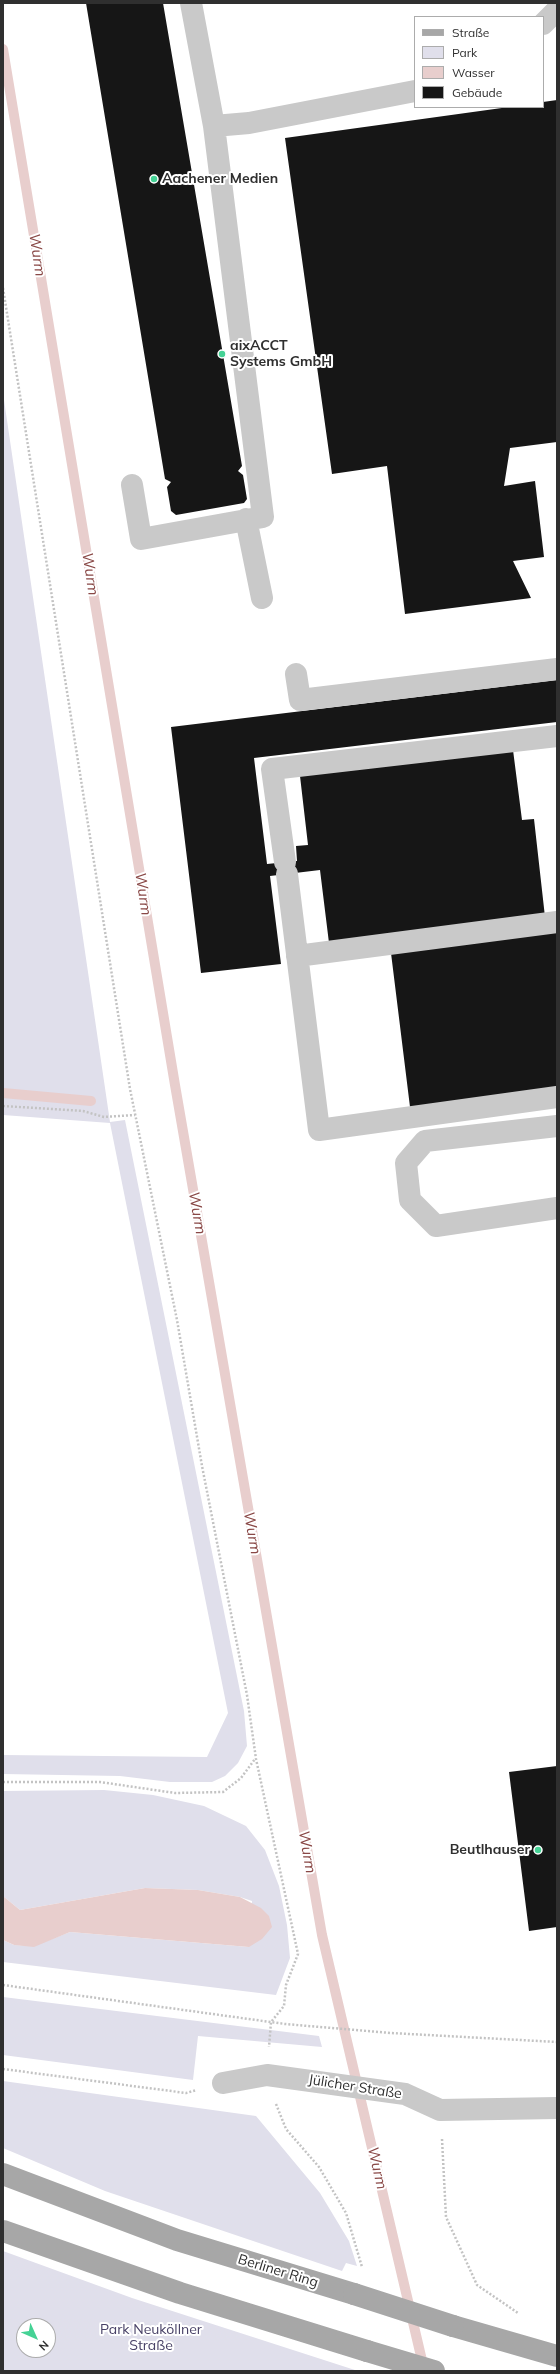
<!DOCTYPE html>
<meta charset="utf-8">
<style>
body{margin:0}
#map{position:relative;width:560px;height:2374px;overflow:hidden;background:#fff;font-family:Mulish,sans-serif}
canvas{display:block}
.frame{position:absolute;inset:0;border:4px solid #2f2f2f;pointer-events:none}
.legend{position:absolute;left:414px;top:16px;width:130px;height:92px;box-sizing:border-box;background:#fff;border:1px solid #acacac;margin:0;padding:5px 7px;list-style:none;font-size:12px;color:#2f2f2f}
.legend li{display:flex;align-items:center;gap:8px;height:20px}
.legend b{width:20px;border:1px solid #acacac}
.north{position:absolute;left:16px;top:2318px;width:40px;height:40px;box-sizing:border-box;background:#fff;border:1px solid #acacac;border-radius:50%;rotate:135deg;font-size:11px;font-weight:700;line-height:16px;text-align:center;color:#2f2f2f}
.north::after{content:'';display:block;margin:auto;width:14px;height:18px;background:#45d295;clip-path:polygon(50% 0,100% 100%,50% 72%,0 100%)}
</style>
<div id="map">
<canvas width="560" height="2374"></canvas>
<div class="frame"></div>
<ul class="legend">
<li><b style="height:5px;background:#a7a7a7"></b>Straße</li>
<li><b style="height:11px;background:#e0dfeb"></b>Park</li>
<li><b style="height:11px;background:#e8cecd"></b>Wasser</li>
<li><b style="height:11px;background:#161616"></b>Gebäude</li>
</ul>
<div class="north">N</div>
</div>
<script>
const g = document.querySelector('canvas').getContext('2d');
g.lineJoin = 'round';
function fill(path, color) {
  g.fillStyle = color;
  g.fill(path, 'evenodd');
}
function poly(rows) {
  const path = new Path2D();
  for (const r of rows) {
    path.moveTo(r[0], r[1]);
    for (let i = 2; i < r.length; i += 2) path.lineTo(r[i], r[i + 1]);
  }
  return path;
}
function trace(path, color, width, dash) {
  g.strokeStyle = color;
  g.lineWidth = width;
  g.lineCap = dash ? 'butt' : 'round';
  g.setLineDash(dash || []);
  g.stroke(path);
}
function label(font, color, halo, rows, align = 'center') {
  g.font = font + ' Mulish,sans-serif';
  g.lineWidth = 4;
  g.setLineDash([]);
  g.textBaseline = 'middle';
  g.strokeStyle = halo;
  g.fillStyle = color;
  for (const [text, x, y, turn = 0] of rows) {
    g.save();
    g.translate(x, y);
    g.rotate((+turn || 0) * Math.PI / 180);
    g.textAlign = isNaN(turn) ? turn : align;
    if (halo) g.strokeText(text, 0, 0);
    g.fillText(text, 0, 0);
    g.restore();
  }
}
const green = poly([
 [3,393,110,1122,125,1120,244,1711,247,1746,238,1763,225,1776,212,1782,170,1782,120,1776,3,1774,3,1755,207,1757,228,1713,110,1123,3,1115],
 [104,1790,153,1795,204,1806,246,1826,265,1850,279,1886,287,1925,290,1958,276,1995,3,1962,3,1940,14,1945,34,1946,70,1932,249,1947,252,1901,240,1897,198,1890,145,1888,20,1910,3,1896,3,1791],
 [3,1997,319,2036,322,2047,198,2036,193,2080,3,2055],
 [3,2081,256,2116,320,2193,349,2241,357,2266,346,2263,342,2271,105,2191,3,2148],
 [3,2251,132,2298,358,2371,3,2371],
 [24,2326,48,2326,48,2350,24,2350]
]);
const water = poly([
 [145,1888,198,1890,240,1897,261,1908,269,1916,272,1927,262,1939,249,1947,70,1932,34,1947,14,1945,3,1940,3,1896,20,1910]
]);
const stream = poly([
 [3,49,175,1085,322,1935,424,2369],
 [3,1093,91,1101]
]);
const building = poly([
 [86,3,163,3,242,466,238,471,243,475,247,499,244,503,176,515,171,511,167,487,171,482,165,479],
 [557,100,557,442,510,448,504,486,535,481,544,557,513,561,531,598,405,614,387,466,332,474,285,138,509,107,543,107,543,102],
 [557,680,557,722,254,758,267,864,297,861,296,846,308,845,300,776,513,750,522,820,534,819,545,917,329,943,320,870,270,876,281,964,201,973,171,727],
 [557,932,557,1088,410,1107,391,953],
 [557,1766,557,1927,529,1931,509,1772]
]);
const path = poly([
 [3,288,130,1089,177,1320,202,1466,247,1695,256,1759,298,1954,286,1985,284,2006,271,2022,269,2047],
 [3,1106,83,1111,104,1117,135,1115],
 [3,1782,100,1782,175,1793,223,1792,241,1778,255,1759],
 [3,1985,285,2024,391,2033,557,2042],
 [3,2069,186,2093,197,2090],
 [276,2104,286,2129,319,2167,346,2213,362,2267],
 [442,2139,446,2217,477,2285,518,2313]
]);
const minor = poly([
 [543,24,557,10],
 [214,126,249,123,415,91],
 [132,485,141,539,263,517,214,126,191,3],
 [246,519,262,598],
 [296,674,300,700,557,669],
 [285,862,272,769,557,736],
 [287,874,319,1130,557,1097],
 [297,956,557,922],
 [557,1126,425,1141,406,1163,410,1200,436,1226,557,1208],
 [223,2083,267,2075,405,2094,440,2110,557,2108]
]);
const major = poly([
 [3,2174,177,2240,354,2294],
 [3,2231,180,2293,367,2351],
 [453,2326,557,2356]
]);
const majorBridge = poly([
 [354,2294,453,2326],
 [367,2351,434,2371]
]);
const markers = [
 [154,179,4,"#45d295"],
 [222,354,4,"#45d295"],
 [538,1850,4,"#45d295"]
];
const poiNames = [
 ["Aachener Medien",162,179],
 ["aixACCT",230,346],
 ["Systems GmbH",230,362],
 ["Beutlhauser",530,1850,"right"]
];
const streetNames = [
 ["Jülicher Straße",355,2087,9],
 ["Berliner Ring",278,2271,17]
];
const parkNames = [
 ["Park Neuköllner",151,2330],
 ["Straße",151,2346]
];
const waterNames = [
 ["Wurm",37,255,81],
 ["Wurm",90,574,81],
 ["Wurm",143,894,81],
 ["Wurm",197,1213,80],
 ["Wurm",252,1533,80],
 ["Wurm",307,1852,80],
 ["Wurm",377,2168,77]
];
fill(green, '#e0dfeb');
fill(water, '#e8cecd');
trace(stream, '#e8cecd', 10);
fill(building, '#161616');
trace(path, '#c3c3c3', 2.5, [2, 2]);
trace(minor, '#c9c9c9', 22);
trace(major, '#a7a7a7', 22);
trace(majorBridge, '#a7a7a7', 22);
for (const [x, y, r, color] of markers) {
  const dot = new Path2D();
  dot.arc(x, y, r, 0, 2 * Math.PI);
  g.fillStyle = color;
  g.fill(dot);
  trace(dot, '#fff', 1.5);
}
label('bold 14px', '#2f2f2f', '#fff', poiNames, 'left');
label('14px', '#2f2f2f', '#fff', streetNames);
label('14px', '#484166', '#fff', parkNames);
label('italic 15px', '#894846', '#fff', waterNames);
</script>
